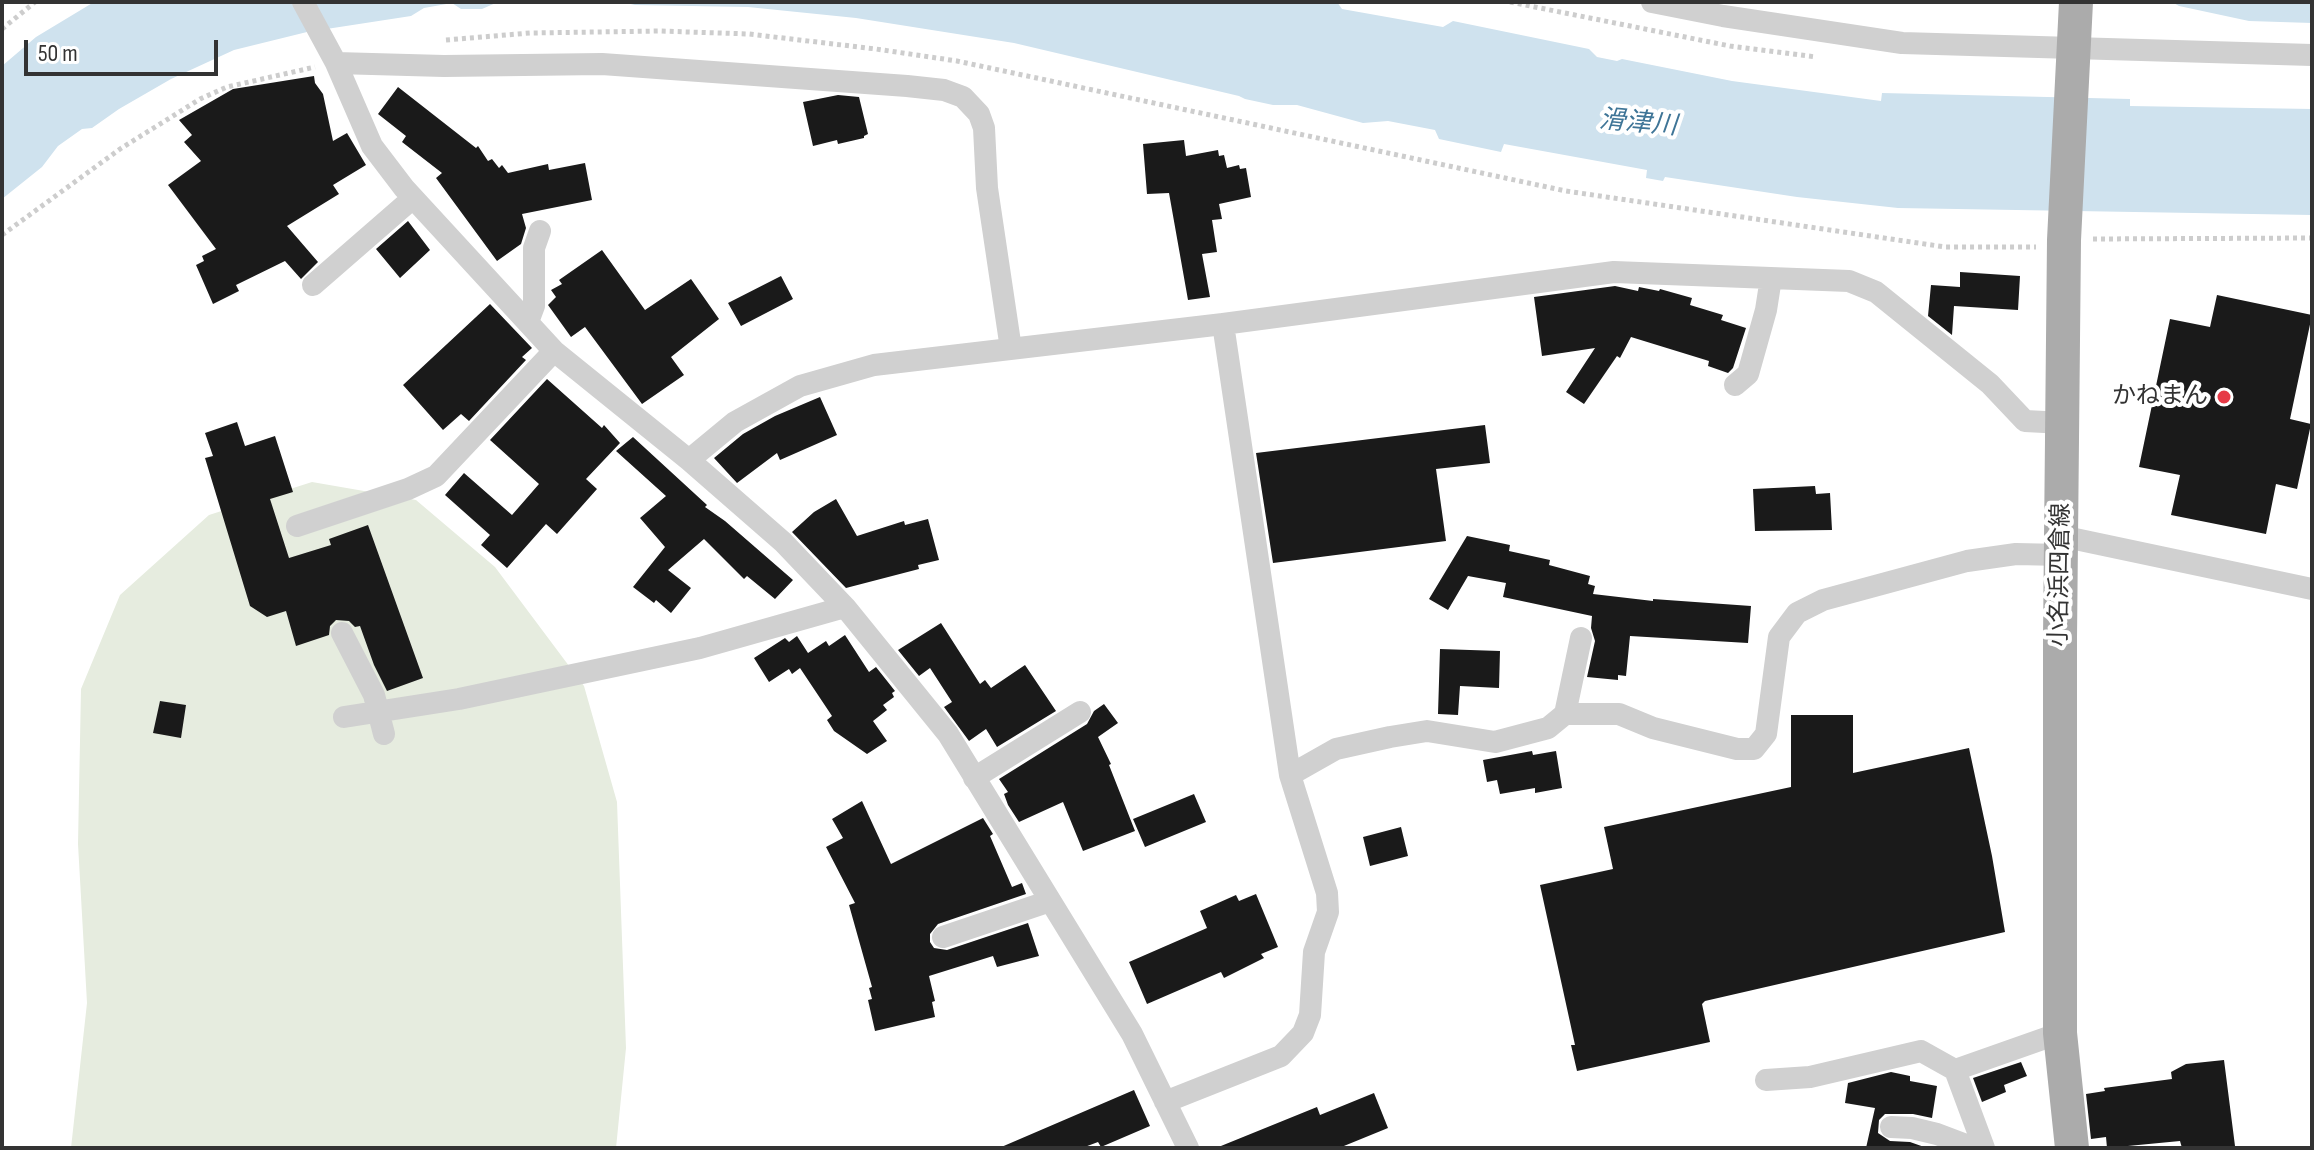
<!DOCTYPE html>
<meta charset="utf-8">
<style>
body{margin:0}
#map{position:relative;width:2314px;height:1150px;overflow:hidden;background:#fff;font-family:"Sofia Sans Condensed",sans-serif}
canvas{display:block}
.frame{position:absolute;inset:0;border:4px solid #333;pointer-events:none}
.scale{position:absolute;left:24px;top:40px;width:194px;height:36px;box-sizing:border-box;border:4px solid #333;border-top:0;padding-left:10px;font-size:24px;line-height:28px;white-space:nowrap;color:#333;-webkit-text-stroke:6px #fff;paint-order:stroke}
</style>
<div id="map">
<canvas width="2314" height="1150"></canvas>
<div class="frame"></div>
<div class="scale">50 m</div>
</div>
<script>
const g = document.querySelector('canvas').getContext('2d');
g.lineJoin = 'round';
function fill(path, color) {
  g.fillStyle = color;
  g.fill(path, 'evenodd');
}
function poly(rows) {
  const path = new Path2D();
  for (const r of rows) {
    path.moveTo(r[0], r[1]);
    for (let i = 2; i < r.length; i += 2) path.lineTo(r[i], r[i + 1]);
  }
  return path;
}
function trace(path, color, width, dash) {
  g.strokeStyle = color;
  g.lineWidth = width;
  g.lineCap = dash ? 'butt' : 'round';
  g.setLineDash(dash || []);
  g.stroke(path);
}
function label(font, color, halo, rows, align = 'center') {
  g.font = font + ' "Sofia Sans Condensed","Noto Sans JP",sans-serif';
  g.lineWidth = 8;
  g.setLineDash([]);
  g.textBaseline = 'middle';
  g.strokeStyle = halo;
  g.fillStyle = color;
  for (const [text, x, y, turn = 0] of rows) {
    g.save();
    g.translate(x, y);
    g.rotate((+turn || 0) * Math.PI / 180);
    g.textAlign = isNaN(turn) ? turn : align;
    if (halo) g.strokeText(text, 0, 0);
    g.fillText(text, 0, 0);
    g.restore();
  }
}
const green = poly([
 [312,482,416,500,495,567,584,686,617,802,626,1048,616,1148,71,1148,87,1003,78,844,81,689,120,595,209,515]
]);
const water = poly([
 [94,2,498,2,482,9,461,9,452,3,424,8,411,16,307,32,234,50,171,79,119,109,92,128,82,129,58,146,42,167,2,199,2,66,36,37],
 [622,2,1337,2,1342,9,1443,27,1453,21,1589,49,1597,57,1617,61,1622,59,1732,81,1881,101,1882,93,2130,99,2130,106,2312,109,2312,215,1898,208,1797,197,1665,177,1663,181,1646,178,1647,170,1504,144,1501,152,1439,139,1435,130,1388,121,1363,123,1297,105,1273,105,1245,99,1239,96,1014,43,856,18,748,7,635,5],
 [2172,2,2312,2,2312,23,2249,21,2179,6]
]);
const building = poly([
 [314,76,315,83,323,94,333,141,347,133,366,165,333,185,339,194,287,226,318,262,301,279,285,261,236,285,239,291,213,304,196,265,204,261,202,256,216,249,168,185,201,161,184,142,192,135,179,120,233,89],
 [398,87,476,148,478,146,488,161,492,159,499,168,502,165,508,173,548,164,549,170,585,163,592,200,522,214,526,228,521,244,497,261,436,178,442,173,402,142,406,136,378,114],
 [838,95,859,97,868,134,864,136,864,138,838,144,837,140,813,146,803,102],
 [1184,140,1186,156,1218,150,1219,156,1224,155,1227,168,1239,165,1240,169,1246,168,1251,197,1219,204,1222,219,1212,220,1217,252,1202,254,1210,297,1188,300,1169,193,1147,194,1143,144],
 [408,221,430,250,400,278,376,249],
 [602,250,645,310,691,279,719,319,671,357,684,375,642,404,585,327,571,337,548,305,556,297,551,290,562,284,559,280],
 [1960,272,2020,276,2018,310,1954,306,1952,335,1928,316,1931,285,1960,287],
 [781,276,793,299,741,326,728,303],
 [1615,286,1638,291,1639,287,1659,291,1660,289,1692,298,1690,305,1723,315,1721,320,1746,328,1733,368,1728,373,1708,366,1709,361,1631,337,1620,358,1617,356,1584,404,1566,392,1595,348,1542,356,1534,297],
 [2217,295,2312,315,2290,419,2311,424,2297,489,2276,484,2266,534,2171,515,2180,475,2139,467,2170,319,2210,327],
 [490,304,532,348,522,357,526,360,469,421,461,414,443,430,403,385],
 [547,379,602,428,604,425,620,443,586,479,597,489,557,534,546,524,507,568,481,545,490,535,445,495,464,473,512,515,539,484,490,440],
 [820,397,837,435,780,460,777,453,737,483,714,458,743,434,775,416],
 [237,422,245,446,275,436,293,492,270,499,289,558,331,545,329,539,368,525,423,678,387,691,374,665,360,626,355,627,349,621,336,620,330,626,329,635,296,646,286,611,267,617,250,606,205,458,213,456,205,433],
 [1485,425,1490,463,1436,469,1446,541,1273,563,1256,453],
 [633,437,707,505,705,507,725,521,793,580,775,599,747,576,744,579,704,539,668,570,691,588,671,613,656,600,654,603,633,587,665,547,640,518,666,496,616,451],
 [1815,486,1816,494,1830,493,1832,530,1755,531,1753,489],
 [836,499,857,536,904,521,905,525,928,519,939,560,918,565,919,569,846,588,792,532,814,512],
 [1467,536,1510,545,1509,551,1550,560,1549,565,1590,576,1588,584,1595,586,1593,594,1653,601,1653,599,1751,606,1748,643,1630,636,1626,676,1618,675,1618,680,1587,677,1595,641,1591,628,1592,616,1503,597,1506,583,1468,576,1448,610,1429,599],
 [941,623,980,684,985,680,991,688,1025,665,1056,711,997,747,986,729,969,741,944,707,952,702,930,668,919,676,898,650],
 [845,635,869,672,876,667,895,691,892,693,894,697,883,705,887,710,873,721,887,741,867,754,834,731,827,720,832,716,800,668,792,674,789,669,769,682,754,658,785,638,789,642,797,636,808,653,826,641,829,646],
 [1440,649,1500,651,1499,688,1460,686,1458,715,1438,714],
 [160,701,186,705,181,738,153,733],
 [1104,704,1118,723,1098,737,1111,764,1109,765,1135,831,1083,851,1063,802,1019,822,1008,805,1004,794,1008,792,999,779,1087,724,1094,711],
 [1791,715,1853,715,1853,773,1969,748,1992,856,2005,932,1705,1001,1702,1004,1710,1042,1577,1071,1571,1045,1575,1045,1540,885,1613,869,1604,827,1791,787],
 [1532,751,1533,755,1556,751,1562,788,1535,793,1535,788,1500,794,1497,780,1487,782,1483,760],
 [1194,794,1206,822,1145,847,1133,819],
 [862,801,891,864,983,818,993,834,990,836,1012,887,1022,883,1026,894,938,924,930,934,930,942,934,948,947,950,1028,923,1039,956,997,967,993,956,929,976,935,1001,932,1002,935,1017,875,1031,868,1000,872,999,869,988,872,987,849,905,855,903,826,847,843,838,832,819],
 [1401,827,1408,856,1370,866,1363,837],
 [1256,894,1278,947,1261,954,1264,958,1224,978,1221,972,1147,1004,1129,962,1207,928,1200,911,1236,895,1239,901],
 [2224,1060,2235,1146,2182,1148,2180,1141,2107,1148,2106,1137,2091,1139,2086,1094,2105,1091,2104,1088,2172,1079,2171,1072,2186,1064],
 [2021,1062,2027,1076,2004,1085,2006,1092,1982,1102,1973,1078],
 [1891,1072,1910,1076,1910,1081,1937,1086,1932,1118,1913,1114,1885,1114,1879,1120,1878,1133,1890,1141,1910,1142,1927,1148,1866,1148,1875,1108,1845,1103,1848,1083],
 [1134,1090,1150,1126,1101,1147,1098,1142,1082,1148,999,1148],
 [1374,1093,1388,1128,1339,1148,1216,1148,1317,1107,1320,1115]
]);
const path = poly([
 [1510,2,1730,46,1816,57],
 [2,29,35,2],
 [446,40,530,33,659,31,749,34,876,49,957,61,1566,191,1945,247,2036,247],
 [2,235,120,149,200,99,227,87,315,67],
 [2093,239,2312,238]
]);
const minor = poly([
 [303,2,336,63,372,146,404,188,554,351,689,460,783,542,845,607,948,734,1132,1034,1188,1148],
 [1652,2,1723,16,1902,43,2312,55],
 [336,63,444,66,602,64,907,86,944,90,963,97,979,114,984,128,987,188,1011,349],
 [313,285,413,198],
 [528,322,534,306,534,248,540,231],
 [1735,385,1748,374,1766,310,1771,278],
 [689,460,735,422,800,386,874,365,1223,324,1614,272,1849,281,1876,292,1990,384,2025,421,2064,423],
 [297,526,408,489,436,476,554,351],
 [2061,536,2312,589],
 [342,633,374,695,384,734],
 [1565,714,1581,638],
 [344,717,459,699,700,648,845,607],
 [1290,775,1336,749,1390,737,1427,731,1495,742,1548,728,1565,714,1619,714,1653,728,1737,749,1754,749,1766,734,1779,637,1797,613,1823,600,1967,561,2016,554,2061,555],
 [974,778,1080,712],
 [943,937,1050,901],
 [1955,1070,1984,1148],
 [1766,1080,1810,1077,1921,1051,1955,1070,2060,1033],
 [1165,1102,1281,1056,1303,1033,1310,1015,1314,952,1328,912,1327,893,1290,775,1223,324],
 [1891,1127,1912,1128,1937,1134,1974,1148]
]);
const primary = poly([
 [2072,1148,2060,1033,2060,638,2064,240,2076,2]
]);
const markers = [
 [2224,397,8,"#e63946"]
];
const poiNames = [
 ["かねまん",2208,397]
];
const streetNames = [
 ["小名浜四倉線",2061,575,-89]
];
const waterNames = [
 ["滑津川",1638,124,5]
];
fill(green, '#e6ecdf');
fill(water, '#cfe2ee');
fill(building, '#1a1a1a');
trace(path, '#cdcdcd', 5, [4, 4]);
trace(minor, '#d0d0d0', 22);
trace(primary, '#ababab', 34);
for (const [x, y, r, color] of markers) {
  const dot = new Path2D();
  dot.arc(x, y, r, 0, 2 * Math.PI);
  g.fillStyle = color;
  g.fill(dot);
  trace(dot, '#fff', 3);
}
label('24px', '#333', '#fff', poiNames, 'right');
label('24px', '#333', '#fff', streetNames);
label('italic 26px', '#3f7597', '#fff', waterNames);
</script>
